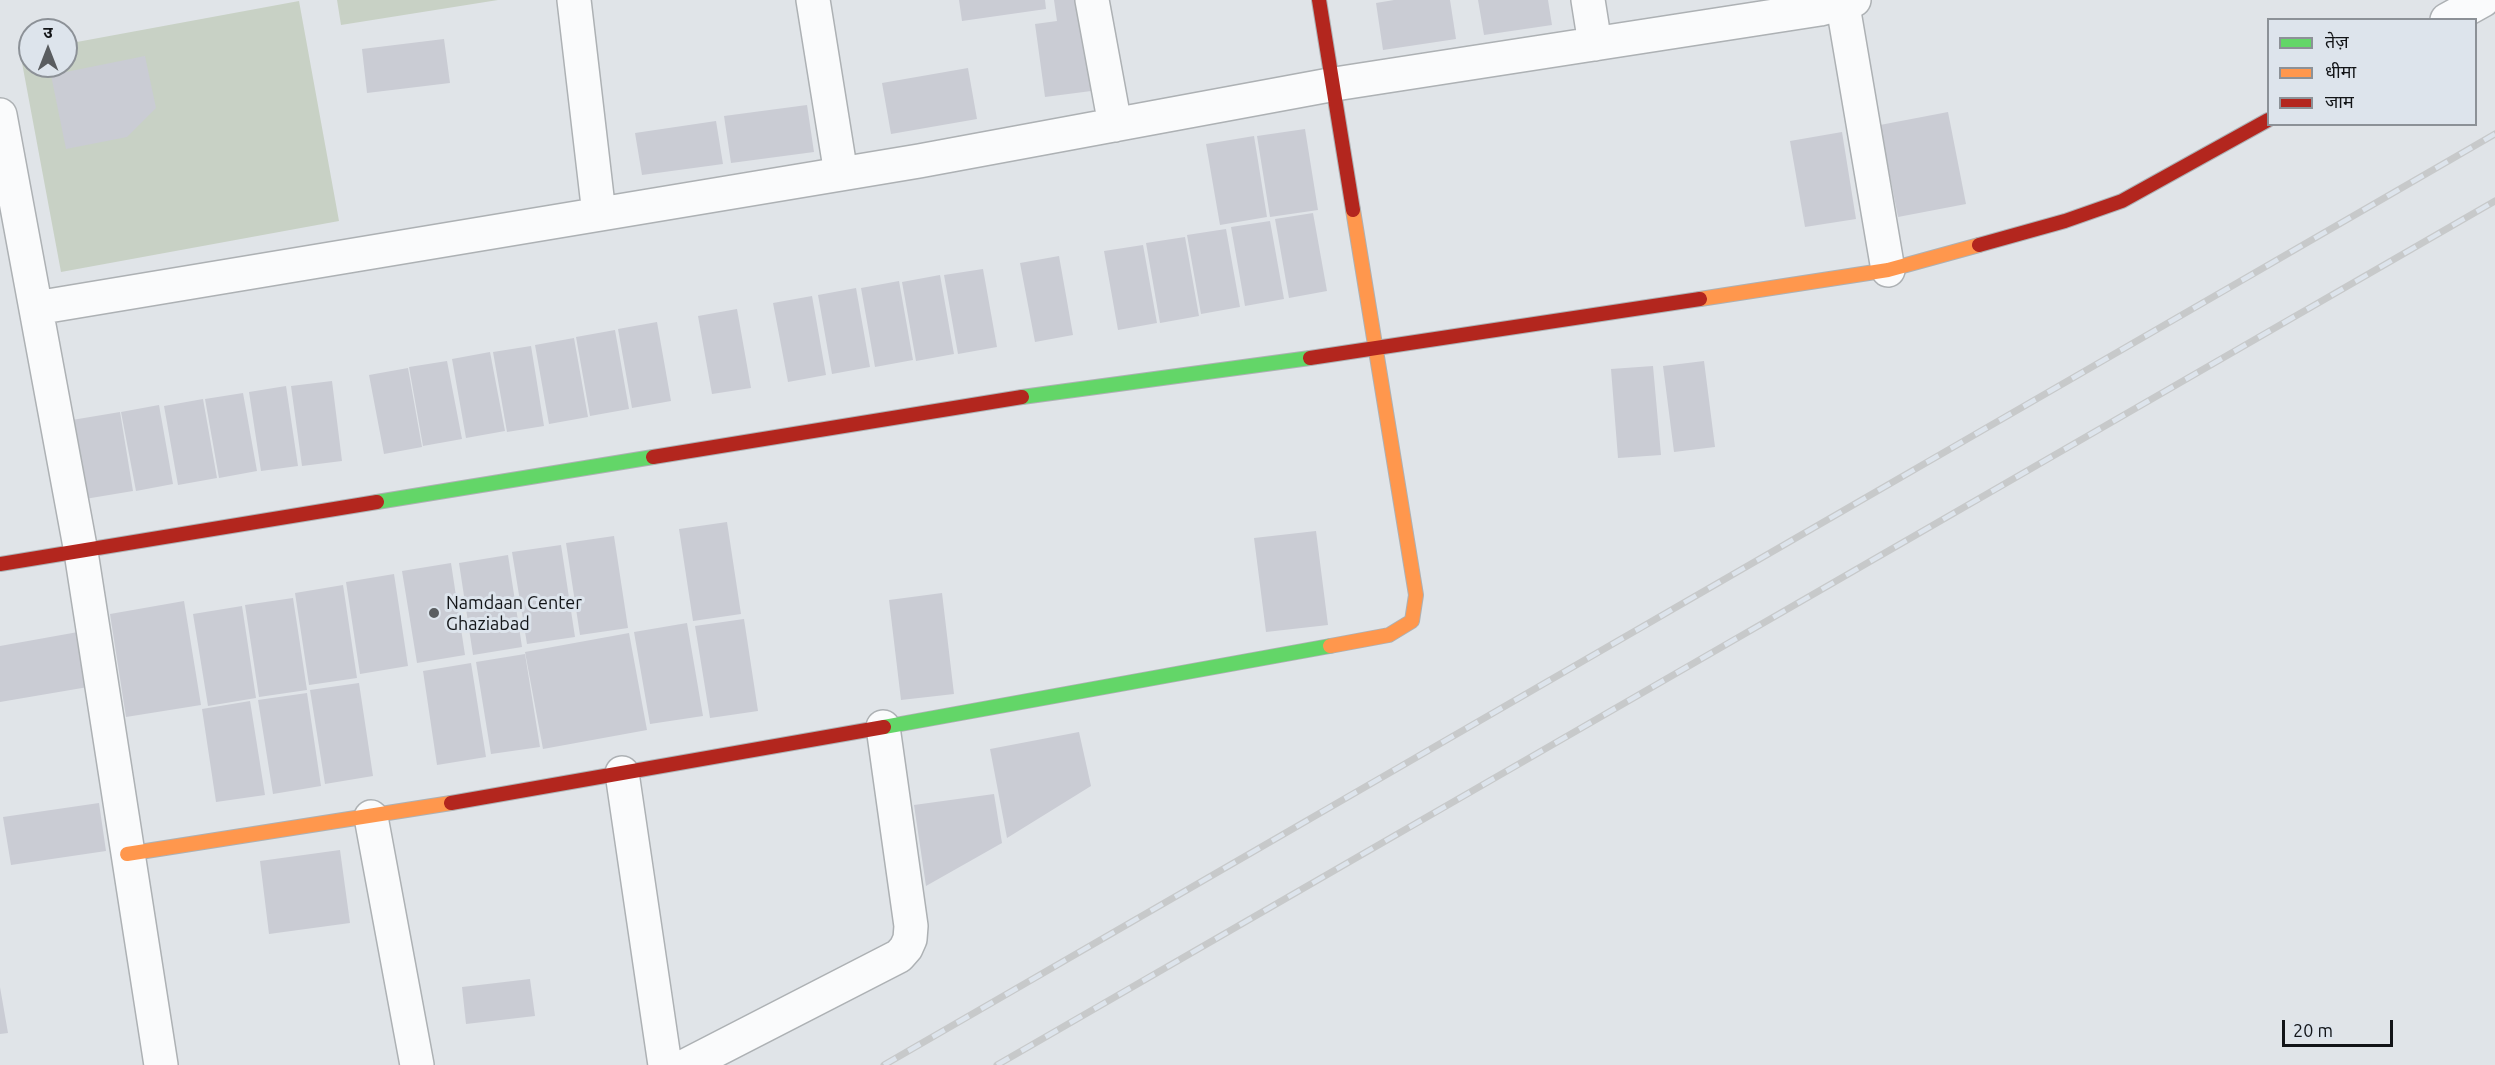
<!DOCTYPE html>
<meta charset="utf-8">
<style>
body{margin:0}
#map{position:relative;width:2495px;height:1065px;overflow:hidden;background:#e0e4e8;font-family:Ubuntu,"Noto Sans Devanagari",sans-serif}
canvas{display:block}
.legend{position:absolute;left:2267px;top:18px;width:210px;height:108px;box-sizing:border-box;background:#dde4ec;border:2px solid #8c9197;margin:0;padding:8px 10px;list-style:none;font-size:18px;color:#121417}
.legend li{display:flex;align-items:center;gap:12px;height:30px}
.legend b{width:30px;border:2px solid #8c9197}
.north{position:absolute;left:18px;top:18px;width:60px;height:60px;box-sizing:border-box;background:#dde4ec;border:2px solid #8c9197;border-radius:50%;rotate:0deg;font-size:16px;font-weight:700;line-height:24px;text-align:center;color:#121417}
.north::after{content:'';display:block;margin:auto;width:21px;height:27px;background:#5a5d60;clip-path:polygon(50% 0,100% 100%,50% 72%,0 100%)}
.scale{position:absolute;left:2282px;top:1020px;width:111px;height:27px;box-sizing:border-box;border:3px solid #121417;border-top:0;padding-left:8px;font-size:18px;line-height:21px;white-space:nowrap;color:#121417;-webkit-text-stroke:4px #dde4ec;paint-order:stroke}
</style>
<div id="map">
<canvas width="2495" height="1065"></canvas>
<ul class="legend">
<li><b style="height:8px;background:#63d668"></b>तेज़</li>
<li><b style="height:8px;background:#ff974d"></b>धीमा</li>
<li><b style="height:8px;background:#b3261e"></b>जाम</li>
</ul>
<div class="north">उ</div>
<div class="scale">20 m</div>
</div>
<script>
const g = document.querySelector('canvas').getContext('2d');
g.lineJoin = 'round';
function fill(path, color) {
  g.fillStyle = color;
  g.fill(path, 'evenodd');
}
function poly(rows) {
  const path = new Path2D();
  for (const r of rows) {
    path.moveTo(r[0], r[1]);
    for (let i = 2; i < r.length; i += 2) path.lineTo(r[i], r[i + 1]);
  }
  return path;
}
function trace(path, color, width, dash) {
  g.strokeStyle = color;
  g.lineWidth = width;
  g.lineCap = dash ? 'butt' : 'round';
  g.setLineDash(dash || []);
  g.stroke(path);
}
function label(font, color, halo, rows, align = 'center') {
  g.font = font + ' Ubuntu,sans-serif';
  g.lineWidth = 6;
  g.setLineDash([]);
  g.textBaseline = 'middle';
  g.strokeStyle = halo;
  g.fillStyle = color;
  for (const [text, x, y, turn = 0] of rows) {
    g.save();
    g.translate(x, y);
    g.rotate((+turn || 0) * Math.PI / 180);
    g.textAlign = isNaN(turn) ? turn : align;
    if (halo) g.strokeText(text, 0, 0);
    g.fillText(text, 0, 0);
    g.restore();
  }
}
const green = poly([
 [337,0,498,0,341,25],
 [299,1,339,221,61,272,20,52,30,51,30,66,66,66,66,44]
]);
const building = poly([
 [959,0,1045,0,1046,9,962,21],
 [1054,0,1086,0,1099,90,1045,97,1035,24,1057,21],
 [1394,0,1450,0,1456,39,1383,50,1376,3],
 [1478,0,1548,0,1552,25,1484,35],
 [444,39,450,83,367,93,362,49],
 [145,56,156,108,127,137,66,149,51,75],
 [968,68,977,119,891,134,882,83],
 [807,105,814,152,731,163,724,116],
 [1948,112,1966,204,1898,217,1880,125],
 [716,121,723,164,642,175,635,133],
 [1305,129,1318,210,1270,217,1257,136],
 [1842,132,1856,219,1805,227,1790,141],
 [1254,136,1267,217,1220,225,1206,144],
 [1313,213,1327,291,1289,298,1275,219],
 [1270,221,1284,299,1245,306,1231,227],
 [1226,229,1240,307,1201,314,1187,235],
 [1185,237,1199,316,1160,323,1146,243],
 [1143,245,1157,323,1118,330,1104,251],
 [1059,256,1073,335,1035,342,1020,263],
 [983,269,997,347,958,354,944,275],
 [940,275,954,354,916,361,902,282],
 [899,281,913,360,875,367,861,288],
 [856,288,870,367,832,374,818,295],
 [812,296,826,375,788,382,773,303],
 [737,309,751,388,712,394,698,316],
 [657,322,671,401,632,408,618,329],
 [615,330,629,409,590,416,576,337],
 [574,338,588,417,549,424,535,345],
 [531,346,544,426,507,432,493,352],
 [490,352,505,431,466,438,452,359],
 [447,361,462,439,423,446,409,367],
 [1704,361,1715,447,1674,452,1663,366],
 [1653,366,1661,455,1618,458,1611,369],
 [408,368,422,447,384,454,369,375],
 [332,381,342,461,302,466,291,386],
 [286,386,298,466,261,471,249,392],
 [243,393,257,471,219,478,205,399],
 [203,399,217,478,178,485,164,406],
 [159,405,173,484,136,491,121,412],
 [120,412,133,491,85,499,72,420],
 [727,522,741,614,693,621,679,529],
 [1316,531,1328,625,1266,632,1254,538],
 [614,536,628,628,580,635,566,543],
 [561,545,575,637,527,644,512,552],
 [508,555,522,647,473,655,459,563],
 [451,563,465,655,417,663,402,571],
 [394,574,408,666,360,674,346,582],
 [343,585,357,678,309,685,295,593],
 [942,593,954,694,901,700,889,600],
 [293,598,307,690,259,697,245,605],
 [184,601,201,705,126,717,110,614],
 [242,606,256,698,208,706,193,614],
 [744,619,758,711,710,718,695,626],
 [687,623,703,716,650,724,634,632],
 [78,632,88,687,0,702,0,646],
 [629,633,647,730,543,749,525,652],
 [525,654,540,747,491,754,476,662],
 [471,663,486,757,437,765,423,671],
 [359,683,373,776,325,784,310,690],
 [307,693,321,786,273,794,258,700],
 [250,701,265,795,216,802,202,709],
 [1079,732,1091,786,1007,838,990,749],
 [994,794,1002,843,926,886,914,805],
 [99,803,106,851,11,865,3,817],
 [340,850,350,923,269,934,260,861],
 [530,979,535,1016,466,1024,462,987],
 [0,987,8,1033,0,1034]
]);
const street = poly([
 [574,0,599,214],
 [813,0,841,174],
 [1092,0,1115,125],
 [1588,0,1595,44],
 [1842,0,1888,270],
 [2447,20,2483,0],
 [0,115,81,552,161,1065],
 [36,308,919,161,1335,84,1820,9,1854,0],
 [622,773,665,1065],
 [371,817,417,1065],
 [687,1065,899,956,906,948,910,939,911,926,883,727]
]);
const fast = poly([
 [1022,397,1310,358],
 [377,502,653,457],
 [884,727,1330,646]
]);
const slow = poly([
 [1700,299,1888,270,1979,245],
 [1330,646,1389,635,1412,621,1416,595,1353,210],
 [127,854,451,803]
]);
const jam = poly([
 [1319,0,1353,210],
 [1979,245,2065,221,2122,201,2268,120],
 [1310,358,1700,299],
 [653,457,1022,397],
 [0,564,377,502],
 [451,803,884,727]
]);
const rail = poly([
 [884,1065,2495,134],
 [997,1065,2495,201]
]);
const markers = [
 [434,613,6,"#5a5d60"]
];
const poiNames = [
 ["Namdaan Center",446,603],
 ["Ghaziabad",446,624]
];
fill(green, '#c8d1c5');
fill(building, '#caccd4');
trace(street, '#adb1b4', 36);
trace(fast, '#adb1b4', 16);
trace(slow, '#adb1b4', 16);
trace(jam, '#adb1b4', 16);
trace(street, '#fafbfc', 33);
trace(fast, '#63d668', 14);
trace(slow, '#ff974d', 14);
trace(jam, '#b3261e', 14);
trace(rail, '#c7c9ca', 7);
trace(rail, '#dde4ec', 4.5, [14]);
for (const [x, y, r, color] of markers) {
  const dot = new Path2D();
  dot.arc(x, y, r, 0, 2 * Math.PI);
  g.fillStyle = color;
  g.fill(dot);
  trace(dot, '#dde4ec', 2);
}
label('18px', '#121417', '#dde4ec', poiNames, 'left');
</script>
